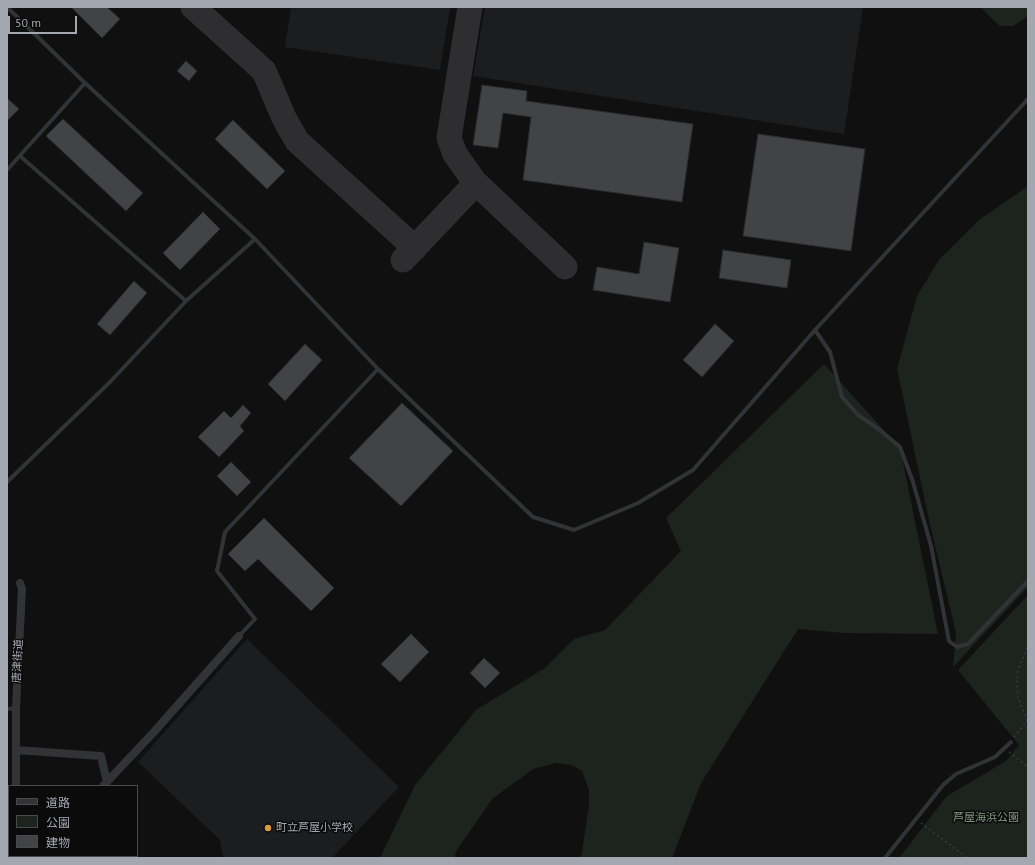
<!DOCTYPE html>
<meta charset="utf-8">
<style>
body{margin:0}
#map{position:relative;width:1035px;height:865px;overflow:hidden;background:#101011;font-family:"PT Sans","Noto Sans JP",sans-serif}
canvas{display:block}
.frame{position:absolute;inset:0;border:8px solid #a3a8b0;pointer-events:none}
.legend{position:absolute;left:8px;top:785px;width:130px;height:72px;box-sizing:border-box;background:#0b0b0c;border:1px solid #484a4e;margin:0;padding:5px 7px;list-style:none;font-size:12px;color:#a3a8b0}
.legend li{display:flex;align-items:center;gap:8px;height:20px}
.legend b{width:20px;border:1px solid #484a4e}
.scale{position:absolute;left:8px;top:16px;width:69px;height:18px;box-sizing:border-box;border:2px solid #a3a8b0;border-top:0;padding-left:5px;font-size:12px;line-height:14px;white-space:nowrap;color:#a3a8b0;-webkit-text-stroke:3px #0b0b0c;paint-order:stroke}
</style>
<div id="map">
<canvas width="1035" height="865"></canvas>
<div class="frame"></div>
<ul class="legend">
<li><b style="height:5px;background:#323336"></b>道路</li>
<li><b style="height:11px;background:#1d241e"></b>公園</li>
<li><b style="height:11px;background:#424346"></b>建物</li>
</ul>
<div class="scale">50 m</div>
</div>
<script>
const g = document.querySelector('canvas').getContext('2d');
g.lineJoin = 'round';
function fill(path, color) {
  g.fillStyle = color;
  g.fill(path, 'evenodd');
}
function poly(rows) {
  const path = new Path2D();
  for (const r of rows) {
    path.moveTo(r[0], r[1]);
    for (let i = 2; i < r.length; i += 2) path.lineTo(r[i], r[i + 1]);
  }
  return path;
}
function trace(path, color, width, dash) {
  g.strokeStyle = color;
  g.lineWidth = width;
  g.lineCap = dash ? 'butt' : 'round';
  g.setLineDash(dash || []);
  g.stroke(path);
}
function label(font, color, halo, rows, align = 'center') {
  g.font = font + ' "PT Sans","Noto Sans JP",sans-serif';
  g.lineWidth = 3;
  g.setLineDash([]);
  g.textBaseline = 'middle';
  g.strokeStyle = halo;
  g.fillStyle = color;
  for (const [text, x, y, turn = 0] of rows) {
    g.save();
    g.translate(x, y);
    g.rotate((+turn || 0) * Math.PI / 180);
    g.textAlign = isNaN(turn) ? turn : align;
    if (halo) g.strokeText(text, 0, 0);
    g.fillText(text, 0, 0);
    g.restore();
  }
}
const built = poly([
 [291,7,450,7,440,70,285,47],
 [485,7,863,7,844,134,473,76],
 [247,639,399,787,332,858,223,858,220,840,138,762]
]);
const green = poly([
 [980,7,1028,7,1028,16,1013,26,1000,26],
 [1028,186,1028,587,953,667,956,633,929,520,897,369,917,296,939,260,979,220],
 [824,364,900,448,938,634,845,633,798,629,701,783,672,858,581,858,589,806,589,790,582,771,572,765,556,763,533,769,492,799,457,850,454,858,380,858,415,785,476,710,545,668,574,639,605,630,681,551,666,518],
 [1028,595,1028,858,899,858,947,796,1006,761,1019,745,958,670]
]);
const taxiway = poly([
 [193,7,264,71,284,118,297,141,415,248],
 [470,7,449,138,455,154,474,181,565,267],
 [403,260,476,183]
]);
const building = poly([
 [71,7,107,7,120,19,102,38,71,7],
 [186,61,197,71,189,81,177,71,186,61],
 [482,85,527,91,526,101,693,124,682,202,523,180,531,117,503,113,498,148,473,145,482,85],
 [7,98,19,109,7,121,7,98],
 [63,119,143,193,126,211,46,136,63,119],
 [233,120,285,171,267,189,215,139,233,120],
 [758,134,865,149,851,251,743,236,758,134],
 [203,212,220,229,180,270,163,253,203,212],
 [644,242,679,248,670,302,593,290,597,267,639,274,644,242],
 [723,250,791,260,787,288,719,278,723,250],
 [134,281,147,293,110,335,97,324,134,281],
 [715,324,734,341,702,377,683,360,715,324],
 [305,344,322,360,285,401,268,384,305,344],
 [402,403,453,451,401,506,349,458,402,403],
 [243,405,251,413,240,426,244,431,219,457,198,437,224,411,231,418,243,405],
 [231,462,251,482,237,496,217,476,231,462],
 [264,518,334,588,311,611,258,559,245,571,228,554,264,518],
 [411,634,429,652,400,682,381,664,411,634],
 [484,658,500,673,485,688,470,673,484,658]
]);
const path = poly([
 [1027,721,1018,697,1017,684,1018,670,1028,646],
 [1014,737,1027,721],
 [1009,752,1028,767],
 [921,823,967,858]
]);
const service = poly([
 [7,7,85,83,255,239,378,369,533,517,574,530,638,503,693,470,815,330,1028,99],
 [20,156,186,301],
 [7,170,85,83],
 [815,330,830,352,842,397,858,415,881,431,900,447,913,482,931,546,949,641,957,647,968,644,1028,581],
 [7,482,110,382,186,301,255,239],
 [239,636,255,619,217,571,225,532,378,369],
 [7,709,16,708],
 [885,858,943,785,956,774,995,757,1011,742]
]);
const minor = poly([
 [16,750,101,756,107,782],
 [16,786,16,708,22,589,20,583],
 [103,786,153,733,239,636],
 [16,858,16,856],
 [40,858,41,856]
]);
const markers = [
 [268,828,4,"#da9b40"]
];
const streetNames = [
 ["唐津街道",18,661,-87]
];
const parkNames = [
 ["芦屋海浜公園",986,818]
];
const poiNames = [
 ["町立芦屋小学校",276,828]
];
fill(built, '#1c1d1e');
fill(green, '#1d241e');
trace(taxiway, '#2e2e31', 25);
fill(building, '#424346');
trace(building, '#2a2b2d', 1);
trace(path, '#383a3d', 1.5, [2, 3]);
trace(service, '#323336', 4);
trace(minor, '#323336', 8);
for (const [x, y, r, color] of markers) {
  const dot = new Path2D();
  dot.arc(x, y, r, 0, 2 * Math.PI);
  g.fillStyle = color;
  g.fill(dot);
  trace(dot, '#0b0b0c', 1.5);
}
label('11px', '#a3a8b0', '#0b0b0c', streetNames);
label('11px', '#7d997c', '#0b0b0c', parkNames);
label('11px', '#a3a8b0', '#0b0b0c', poiNames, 'left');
</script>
